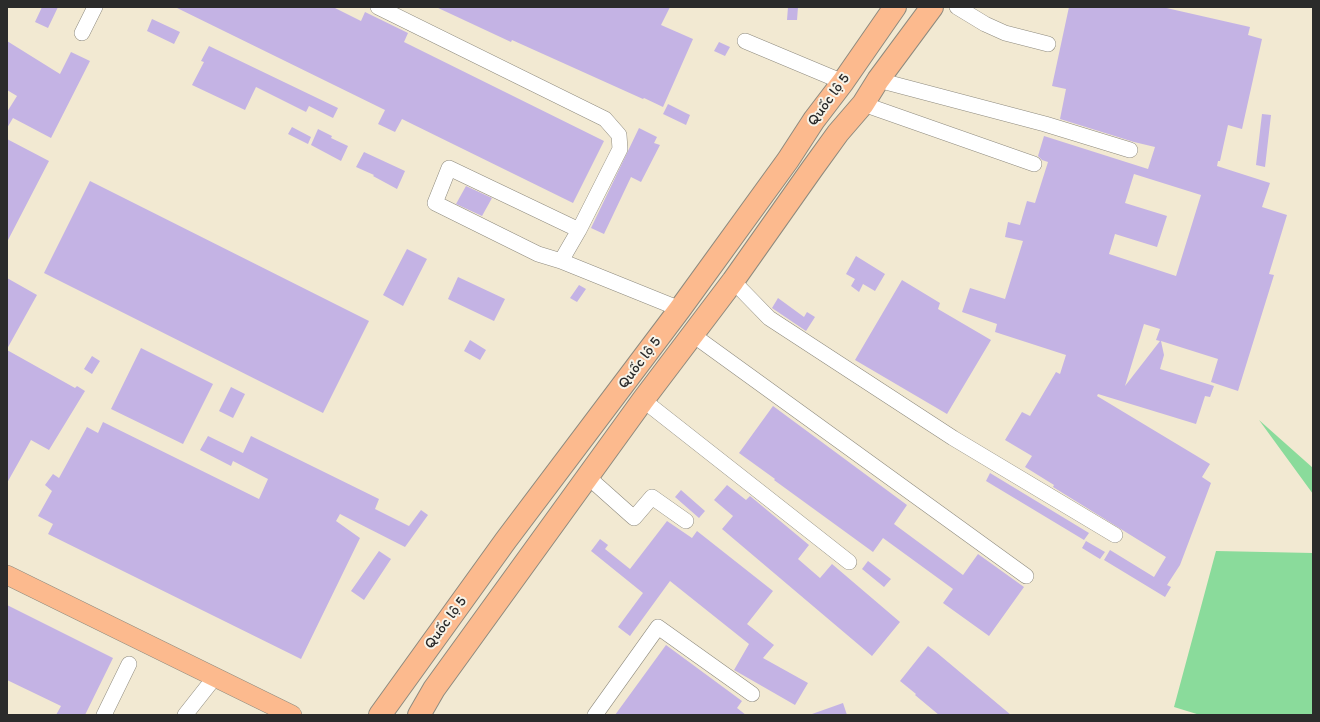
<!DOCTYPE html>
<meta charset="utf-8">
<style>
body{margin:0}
#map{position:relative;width:1320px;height:722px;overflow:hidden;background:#f2e9d2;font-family:Itim,sans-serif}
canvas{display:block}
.frame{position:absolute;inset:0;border:8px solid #2b2b2b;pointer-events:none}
</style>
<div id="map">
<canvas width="1320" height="722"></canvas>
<div class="frame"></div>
</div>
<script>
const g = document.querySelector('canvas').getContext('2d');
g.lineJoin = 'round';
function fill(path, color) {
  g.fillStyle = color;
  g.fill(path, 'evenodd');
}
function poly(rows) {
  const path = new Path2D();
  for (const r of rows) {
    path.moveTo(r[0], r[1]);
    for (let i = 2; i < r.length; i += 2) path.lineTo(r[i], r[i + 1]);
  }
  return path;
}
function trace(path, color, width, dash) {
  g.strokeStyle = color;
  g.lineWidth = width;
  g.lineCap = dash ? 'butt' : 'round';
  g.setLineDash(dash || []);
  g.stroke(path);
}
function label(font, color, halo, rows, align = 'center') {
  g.font = font + ' Itim,sans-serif';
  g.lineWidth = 4;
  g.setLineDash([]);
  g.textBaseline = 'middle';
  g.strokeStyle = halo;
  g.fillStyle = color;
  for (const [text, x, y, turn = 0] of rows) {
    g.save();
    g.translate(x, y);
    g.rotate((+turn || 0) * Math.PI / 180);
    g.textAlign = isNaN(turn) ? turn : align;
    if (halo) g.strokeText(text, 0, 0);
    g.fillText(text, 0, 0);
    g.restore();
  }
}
const green = poly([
 [1259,420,1313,468,1313,494],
 [1216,551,1313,553,1313,715,1200,715,1174,707]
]);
const building = poly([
 [42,7,58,7,48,28,35,22],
 [175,7,333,7,361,21,365,12,408,33,404,42,604,141,573,203,402,119,395,132,378,124,385,110],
 [436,7,670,7,661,25,693,39,663,107,644,98,643,99,512,40,511,42],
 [788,7,798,7,797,20,787,20],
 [1069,7,1162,7,1250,27,1248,35,1262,39,1242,129,1228,125,1220,161,1218,161,1217,166,1270,183,1262,207,1287,215,1269,274,1274,275,1238,391,1211,382,1218,359,1161,341,1164,355,1160,369,1214,386,1210,397,1205,396,1196,424,1098,394,1097,396,1210,464,1202,477,1211,483,1180,565,1167,585,1171,587,1165,597,1104,560,1110,550,1154,577,1166,557,1053,487,1054,485,1025,467,1032,456,1005,440,1022,412,1030,416,1056,372,1060,374,1066,355,995,332,997,324,962,312,970,288,1005,299,1023,241,1005,237,1008,222,1020,225,1027,201,1035,203,1048,162,1042,160,1038,156,1044,136,1148,169,1155,147,1134,142,1060,119,1066,89,1052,86],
 [1134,174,1201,195,1176,276,1109,254,1115,234,1157,247,1167,216,1125,203],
 [1144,324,1160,329,1156,340,1160,341,1125,386],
 [152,19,180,32,174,44,147,31],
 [7,41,60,74,71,52,90,61,51,138,13,118,7,128,7,112,17,96,7,90],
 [719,42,730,47,725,56,714,51],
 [209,46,338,108,333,118,309,106,306,112,256,87,245,110,192,85,204,62,201,61],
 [668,104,690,115,686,125,663,114],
 [1262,114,1271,115,1265,167,1256,165],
 [292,127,311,137,308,144,288,134],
 [639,128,657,137,654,143,660,145,641,182,631,177,604,234,591,228],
 [318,129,332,136,331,138,348,146,341,161,311,145],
 [7,139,49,161,7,242],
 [364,152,405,171,397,189,373,176,374,175,356,167],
 [90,181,369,321,323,413,44,273],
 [466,186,492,198,482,216,456,204],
 [407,249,427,259,403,306,383,295],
 [856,256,885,274,875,291,863,284,859,292,851,286,855,279,846,274],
 [458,277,505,299,494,321,448,299],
 [7,278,37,295,7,349],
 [902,280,940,303,938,309,991,340,947,414,855,360],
 [579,285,586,289,577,302,570,298],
 [778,298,804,317,807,312,815,317,806,331,772,308],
 [470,340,486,350,480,360,464,351],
 [141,348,213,384,183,444,111,409],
 [7,350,75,388,77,386,85,391,49,450,31,440,7,483],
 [92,356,100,361,92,374,84,369],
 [231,387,245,394,233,418,219,411],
 [773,406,907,505,894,524,963,575,978,554,1024,587,989,636,943,603,953,589,883,538,873,552,774,480,775,479,739,453],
 [103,422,259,499,268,479,233,461,231,466,200,450,208,436,243,453,251,436,379,499,375,509,409,526,421,510,428,515,405,547,340,514,336,521,360,538,301,659,48,534,53,524,38,516,52,491,45,485,53,474,59,478,87,427,98,433],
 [990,473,1089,533,1084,540,986,481],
 [727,485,746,500,750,496,809,545,798,559,820,578,832,564,900,622,872,656,722,529,733,516,714,500],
 [681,490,705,511,699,518,675,497],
 [667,521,692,538,697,531,773,591,747,624,774,645,763,658,808,683,795,705,734,670,749,644,670,581,630,636,618,627,643,593,591,551,600,539,608,545,605,549,630,569],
 [1086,541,1105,552,1100,559,1082,548],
 [379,551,391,559,364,600,351,591],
 [868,561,891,579,884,587,862,569],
 [7,605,113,658,85,715,56,715,61,706,7,680],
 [666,645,742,701,737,708,746,715,615,715],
 [928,646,936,652,1011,715,939,715,915,695,916,694,900,681],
 [843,703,847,715,812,715,812,714]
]);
const minor = poly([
 [378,7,605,119,619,135,620,149,579,230,561,261],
 [957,7,985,24,1005,33,1048,44],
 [82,33,95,7],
 [745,41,843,82],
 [878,80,1045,124,1130,150],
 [863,104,1034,164],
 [579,230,449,168,435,203,538,254,561,261,680,309],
 [733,281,769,318,953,438,1115,535],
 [693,335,1026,576],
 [643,400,849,562],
 [588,477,634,518,652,497,686,521],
 [104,715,129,664],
 [185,715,215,677],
 [595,715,658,627,752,694]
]);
const major = poly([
 [7,575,292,715]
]);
const highway = poly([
 [380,715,506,540,680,309,788,160,814,120,843,82,895,7],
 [419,715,434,689,643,400,733,281,812,169,838,133,863,104,878,80,932,7]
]);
const streetNames = [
 ["Quốc lộ 5",829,100,-54],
 ["Quốc lộ 5",640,363,-53],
 ["Quốc lộ 5",446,623,-54]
];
fill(green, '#8adb9b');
fill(building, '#c4b3e4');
trace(minor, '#8e8a7e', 16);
trace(major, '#8e8a7e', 20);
trace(highway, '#8e8a7e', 24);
trace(minor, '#fff', 15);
trace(major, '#fcba8e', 19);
trace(highway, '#fcba8e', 22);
label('15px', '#2b2b2b', '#f7f3e8', streetNames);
</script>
